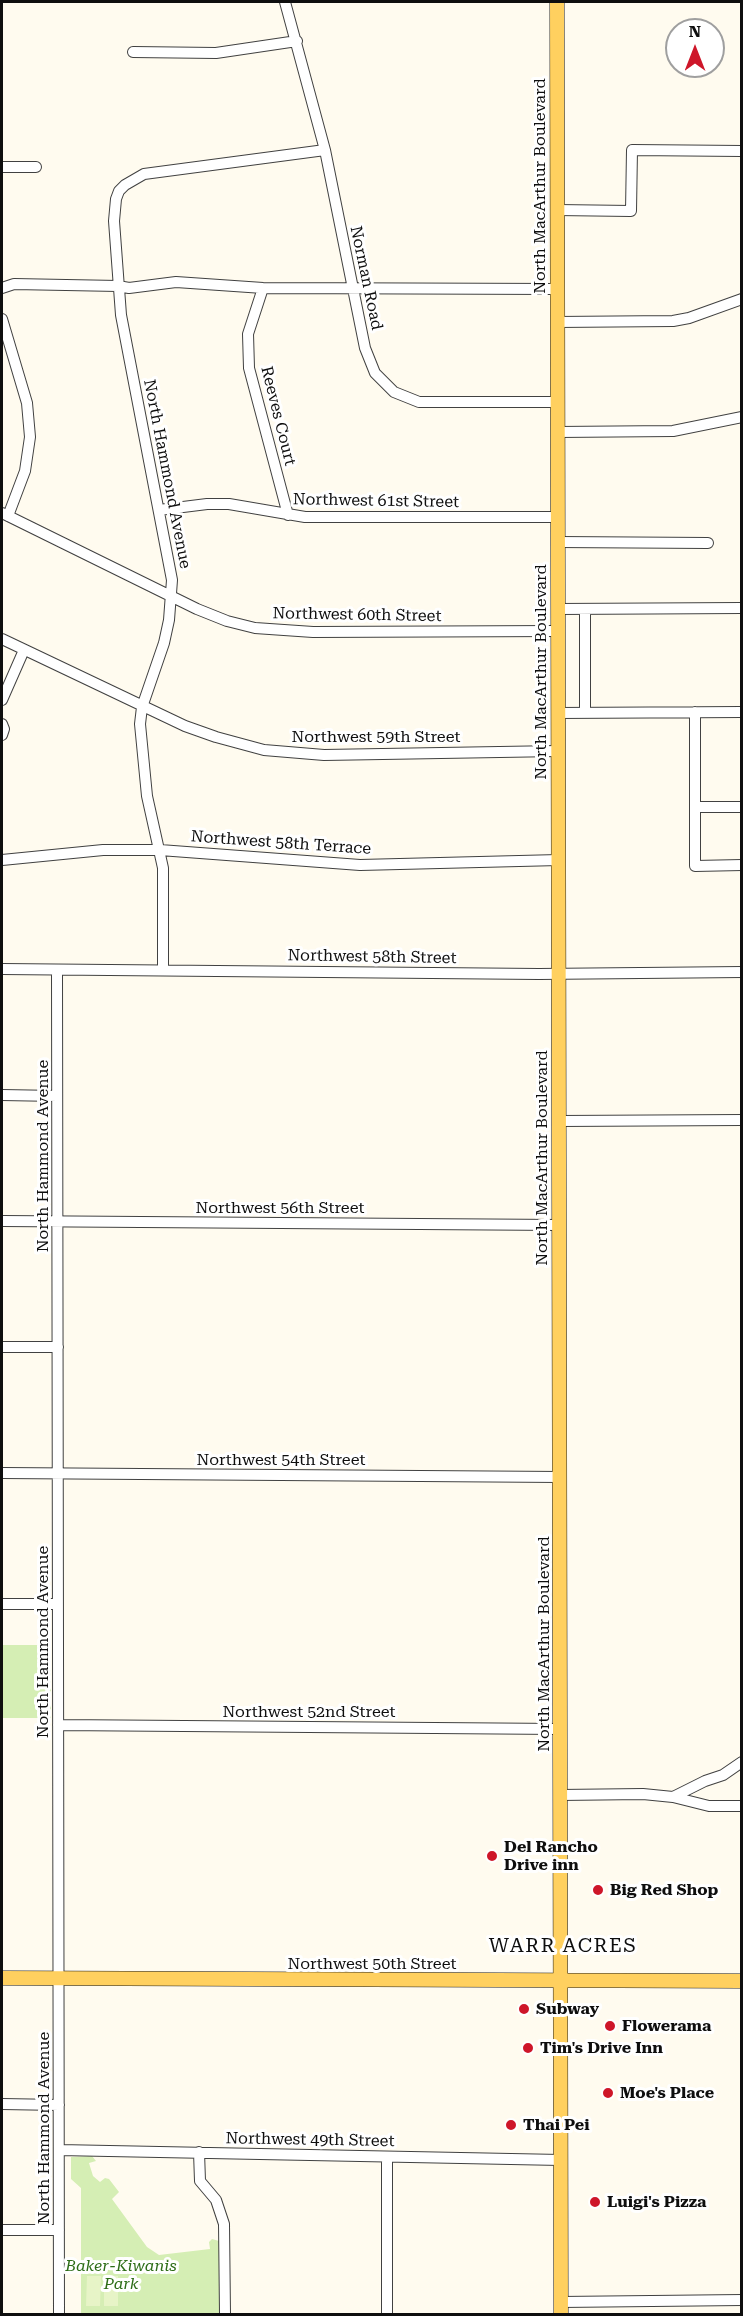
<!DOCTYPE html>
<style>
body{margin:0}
#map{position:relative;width:743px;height:2316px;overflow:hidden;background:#fffbef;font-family:"Roboto Serif",serif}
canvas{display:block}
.frame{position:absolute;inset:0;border:3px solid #0e0e0e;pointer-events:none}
.north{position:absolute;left:665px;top:18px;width:60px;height:60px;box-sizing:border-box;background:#fff;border:2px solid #9f9f9f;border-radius:50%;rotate:0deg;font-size:16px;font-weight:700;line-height:24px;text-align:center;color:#0e0e0e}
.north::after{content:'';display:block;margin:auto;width:21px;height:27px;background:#ce1629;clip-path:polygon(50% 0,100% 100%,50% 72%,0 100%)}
</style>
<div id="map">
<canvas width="743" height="2316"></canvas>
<div class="frame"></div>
<div class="north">N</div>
</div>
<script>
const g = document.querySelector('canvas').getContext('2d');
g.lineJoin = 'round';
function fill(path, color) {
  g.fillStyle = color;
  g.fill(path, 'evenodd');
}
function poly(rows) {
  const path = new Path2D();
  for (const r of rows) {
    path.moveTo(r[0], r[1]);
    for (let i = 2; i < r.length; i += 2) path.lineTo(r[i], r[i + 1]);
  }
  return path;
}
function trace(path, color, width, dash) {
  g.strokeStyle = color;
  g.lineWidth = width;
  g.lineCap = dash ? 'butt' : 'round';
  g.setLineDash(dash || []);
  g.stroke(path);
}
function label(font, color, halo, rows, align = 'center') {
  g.font = font + ' "Roboto Serif",serif';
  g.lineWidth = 6;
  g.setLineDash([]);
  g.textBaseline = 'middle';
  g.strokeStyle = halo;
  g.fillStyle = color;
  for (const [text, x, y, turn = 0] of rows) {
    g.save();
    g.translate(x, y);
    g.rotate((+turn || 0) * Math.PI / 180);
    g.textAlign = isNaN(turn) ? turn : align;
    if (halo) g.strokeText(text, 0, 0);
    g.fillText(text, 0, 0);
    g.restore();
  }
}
const green = poly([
 [2,1645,51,1645,51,1718,2,1718],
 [92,2156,96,2161,89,2163,93,2176,100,2182,105,2178,109,2179,119,2192,112,2199,147,2247,159,2255,210,2249,209,2242,212,2239,219,2241,219,2314,81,2314,81,2188,71,2179,71,2157]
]);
const pitch = poly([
 [87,2276,101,2276,100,2306,86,2306],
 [104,2276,118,2276,118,2306,104,2306]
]);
const minor = poly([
 [285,2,325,150,365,348,375,373,394,392,419,402,558,402],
 [133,52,216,53,297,41],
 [2,167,36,167],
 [557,210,631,211,632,150,742,151],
 [2,288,14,284,118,286,129,288,176,282,263,288,557,289],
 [263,288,248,334,249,368,288,515],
 [2,319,27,403,30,437,25,471,8,516],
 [557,322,673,321,689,318,742,299],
 [558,432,673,431,742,417],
 [159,510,207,504,229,504,305,517,558,517],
 [2,513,197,609,227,621,255,628,313,632,558,631],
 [558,542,708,543],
 [558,609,742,608],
 [2,639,185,726,216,737,264,750,324,755,558,751],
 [2,700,24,650],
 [695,712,695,866,742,865],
 [558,713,742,712],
 [585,713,585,609],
 [2,724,4,729,2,735],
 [695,807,742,807],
 [2,860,103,850,160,850,360,865,559,860],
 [2,969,539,974,742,972],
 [57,970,59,2314],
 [163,970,163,868,147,796,140,724,142,707,164,643,169,620,172,580,121,315,114,221,116,199,119,191,125,185,144,174,325,150],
 [2,1095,57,1096],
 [559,1121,742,1120],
 [2,1221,559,1225],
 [2,1347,58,1347],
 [2,1473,560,1477],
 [2,1604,58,1604],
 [58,1725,560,1729],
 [560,1795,643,1794,673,1797,709,1806,742,1806],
 [673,1797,705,1781,723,1775,742,1762],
 [2,2104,59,2105],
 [59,2150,561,2160],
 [199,2152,200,2181,216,2200,224,2224,225,2314],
 [387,2157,387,2314],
 [2,2230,59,2230],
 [561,2302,742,2300]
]);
const major = poly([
 [557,2,561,2314],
 [2,1978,742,1981]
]);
const markers = [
 [492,1856,6,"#ce1629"],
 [598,1890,6,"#ce1629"],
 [524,2009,6,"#ce1629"],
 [610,2026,6,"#ce1629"],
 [528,2048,6,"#ce1629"],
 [608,2093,6,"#ce1629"],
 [511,2125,6,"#ce1629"],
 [595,2202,6,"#ce1629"]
];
const streetNames = [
 ["North MacArthur Boulevard",540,186,-90],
 ["Norman Road",366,278,78],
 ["Reeves Court",278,416,76],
 ["North Hammond Avenue",167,474,79],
 ["Northwest 61st Street",376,501,1],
 ["Northwest 60th Street",357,615,1],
 ["North MacArthur Boulevard",541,672,-90],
 ["Northwest 59th Street",376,737],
 ["Northwest 58th Terrace",281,843,4],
 ["Northwest 58th Street",372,957,1],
 ["North Hammond Avenue",43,1156,-90],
 ["North MacArthur Boulevard",542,1158,-90],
 ["Northwest 56th Street",280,1208],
 ["Northwest 54th Street",281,1460],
 ["North Hammond Avenue",43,1642,-90],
 ["North MacArthur Boulevard",544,1644,-90],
 ["Northwest 52nd Street",309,1712],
 ["Northwest 50th Street",372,1964],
 ["North Hammond Avenue",44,2128,-90],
 ["Northwest 49th Street",310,2140,1]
];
const poiNames = [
 ["Del Rancho",504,1847],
 ["Drive inn",504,1865],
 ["Big Red Shop",610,1890],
 ["Subway",536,2009],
 ["Flowerama",622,2026],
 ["Tim's Drive Inn",540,2048],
 ["Moe's Place",620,2093],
 ["Thai Pei",523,2125],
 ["Luigi's Pizza",607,2202]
];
const parkNames = [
 ["Baker-Kiwanis",121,2266],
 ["Park",121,2284]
];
const quarterNames = [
 ["WARR ACRES",563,1946]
];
fill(green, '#d5eeb4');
fill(pitch, '#e7f4c7');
trace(minor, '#414141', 12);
trace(major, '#1f1f1f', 15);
trace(minor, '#fff', 10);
trace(major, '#ffd05f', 14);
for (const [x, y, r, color] of markers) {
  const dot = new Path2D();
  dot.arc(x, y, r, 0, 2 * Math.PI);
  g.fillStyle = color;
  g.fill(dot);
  trace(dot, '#fff', 2);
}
label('16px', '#0e0e0e', '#fff', streetNames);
label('bold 16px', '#0e0e0e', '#fff', poiNames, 'left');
label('italic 16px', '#2d6d17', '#fff', parkNames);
g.letterSpacing = '1.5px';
label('20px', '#0e0e0e', '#fff', quarterNames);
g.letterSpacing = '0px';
</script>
